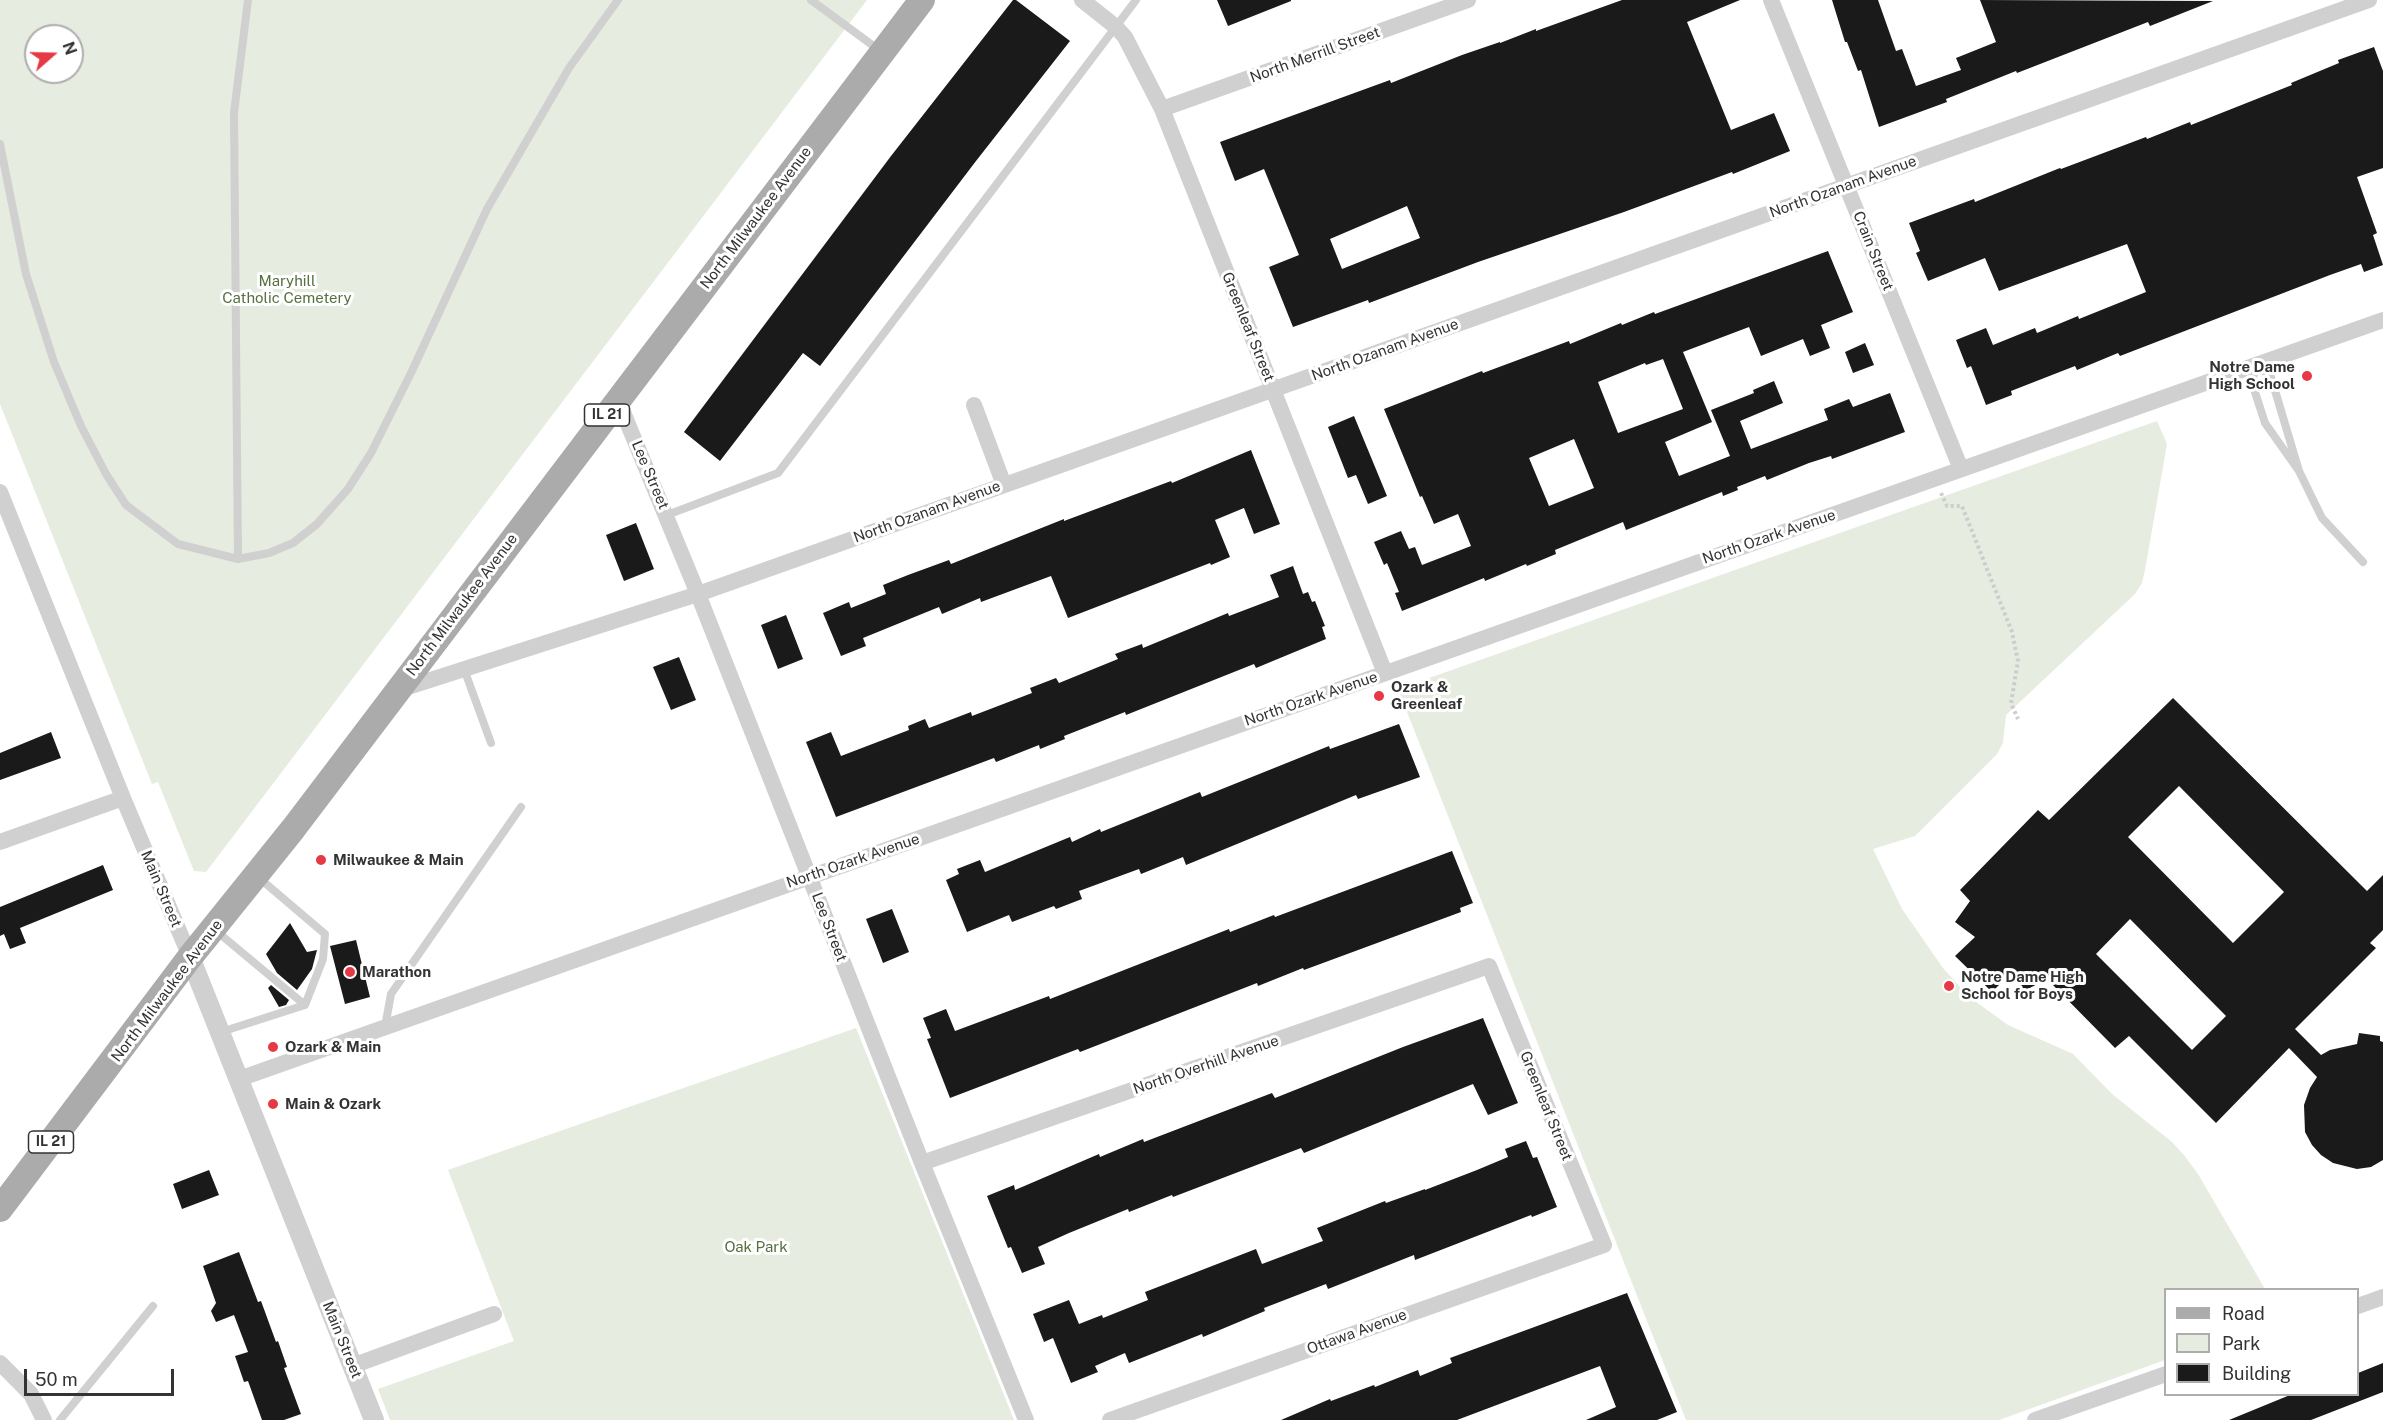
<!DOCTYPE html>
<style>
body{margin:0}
#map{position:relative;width:2383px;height:1420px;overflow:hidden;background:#fff;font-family:"Public Sans",sans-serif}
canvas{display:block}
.legend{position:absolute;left:2164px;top:1288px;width:195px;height:108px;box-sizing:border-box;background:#fff;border:2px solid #adadad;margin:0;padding:8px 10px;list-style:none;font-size:18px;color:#333}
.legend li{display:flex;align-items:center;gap:12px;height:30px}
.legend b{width:30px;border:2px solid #adadad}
.north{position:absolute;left:24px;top:24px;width:60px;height:60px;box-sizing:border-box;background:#fff;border:2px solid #adadad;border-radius:50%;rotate:70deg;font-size:16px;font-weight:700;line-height:24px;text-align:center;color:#333}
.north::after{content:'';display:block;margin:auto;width:21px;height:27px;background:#e63946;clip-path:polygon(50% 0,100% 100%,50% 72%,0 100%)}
.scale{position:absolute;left:24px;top:1369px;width:150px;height:27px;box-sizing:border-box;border:3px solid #333;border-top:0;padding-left:8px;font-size:18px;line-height:21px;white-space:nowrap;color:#333;-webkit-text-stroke:4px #fff;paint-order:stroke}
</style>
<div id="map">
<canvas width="2383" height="1420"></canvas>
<ul class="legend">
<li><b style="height:8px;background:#ababab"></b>Road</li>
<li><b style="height:16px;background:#e6ecdf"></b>Park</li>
<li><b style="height:16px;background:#1a1a1a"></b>Building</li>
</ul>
<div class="north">N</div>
<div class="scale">50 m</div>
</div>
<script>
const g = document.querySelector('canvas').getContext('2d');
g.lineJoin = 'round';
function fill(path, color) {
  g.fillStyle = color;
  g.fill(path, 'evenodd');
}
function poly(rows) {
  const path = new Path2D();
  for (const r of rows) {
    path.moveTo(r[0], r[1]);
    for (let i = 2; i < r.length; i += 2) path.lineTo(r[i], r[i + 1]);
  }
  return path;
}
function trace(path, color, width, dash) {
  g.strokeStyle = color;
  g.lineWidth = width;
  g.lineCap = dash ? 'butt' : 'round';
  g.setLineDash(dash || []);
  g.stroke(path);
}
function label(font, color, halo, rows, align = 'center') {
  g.font = font + ' "Public Sans",sans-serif';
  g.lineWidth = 6;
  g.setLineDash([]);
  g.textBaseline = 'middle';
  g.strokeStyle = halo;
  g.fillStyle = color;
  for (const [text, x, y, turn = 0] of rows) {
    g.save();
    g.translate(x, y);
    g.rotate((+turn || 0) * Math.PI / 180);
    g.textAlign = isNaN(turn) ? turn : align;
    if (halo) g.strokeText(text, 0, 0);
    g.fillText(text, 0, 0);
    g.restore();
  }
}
const green = poly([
 [0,0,867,0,206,872,194,871,158,782,152,784,0,404],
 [36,36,72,36,72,72,36,72],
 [2157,421,2167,444,2145,570,2142,583,2135,594,2006,715,2003,743,1997,754,1915,836,1873,849,1902,909,1943,968,1968,996,2008,1025,2073,1054,2112,1094,2172,1142,2184,1155,2198,1174,2265,1289,2166,1290,2165,1360,1999,1420,1686,1420,1398,689],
 [856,1028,1014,1420,390,1420,378,1389,514,1341,448,1170]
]);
const building = poly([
 [1013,0,1016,0,1070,41,976,161,820,366,803,353,720,461,684,432,891,156],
 [1217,0,1291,0,1291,1,1228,26],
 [1622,0,1740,0,1687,22,1731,130,1774,113,1790,151,1733,174,1732,172,1624,212,1478,262,1369,303,1368,300,1293,327,1269,267,1299,255,1264,169,1235,181,1220,142,1390,80,1391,83,1462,55,1500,42,1500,43,1536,29,1536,31],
 [1407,206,1420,238,1342,269,1330,239],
 [1832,0,1878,0,1896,51,1902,49,1916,86,1961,70,1956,58,1996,42,1980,0,2213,1,2150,26,2148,22,2017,73,2016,71,1946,99,1947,102,1879,127,1861,70,1858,71,1847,42,1845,42],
 [2374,47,2383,71,2383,168,2357,177,2377,233,2373,235,2383,265,2364,272,2361,264,2330,275,2120,356,2118,353,2077,370,2075,366,2011,391,2012,395,1986,405,1971,366,1967,368,1956,340,1986,328,1993,345,2035,328,2037,333,2078,316,2079,319,2146,292,2127,244,1999,291,1985,258,1928,281,1916,253,1920,251,1909,223,1974,199,1975,202,2060,168,2061,169,2146,137,2147,139,2190,122,2191,125,2292,85,2291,83,2339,63,2338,60],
 [1828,251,1853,312,1821,325,1830,348,1810,356,1803,339,1761,356,1749,327,1683,352,1712,422,1665,442,1679,476,1730,456,1711,410,1754,393,1753,390,1774,381,1783,403,1740,421,1751,449,1828,420,1824,409,1849,399,1853,407,1890,393,1905,432,1832,459,1831,456,1809,463,1767,480,1765,476,1737,487,1738,490,1723,496,1722,492,1626,530,1623,522,1555,550,1556,554,1527,566,1526,564,1485,581,1484,578,1402,611,1395,593,1399,592,1387,563,1384,565,1374,542,1401,531,1409,549,1415,547,1422,565,1471,546,1458,514,1434,524,1422,496,1420,497,1384,409,1482,371,1483,373,1569,341,1570,344,1621,323,1622,325,1654,312,1655,314],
 [1663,359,1683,409,1618,433,1598,382,1645,363,1646,365],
 [1574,439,1594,488,1549,506,1529,458],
 [1865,343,1874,365,1853,373,1845,352],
 [1354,416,1387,496,1368,504,1356,475,1348,478,1328,427],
 [1251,450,1280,524,1254,534,1244,508,1215,520,1230,557,1211,565,1210,563,1068,618,1051,576,981,602,980,598,942,614,939,607,863,638,866,646,841,656,823,613,849,602,851,608,886,594,883,585,908,575,949,560,951,564,1064,519,1064,521,1171,481,1172,483],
 [636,523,654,569,624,581,606,535],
 [1293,566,1303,594,1308,592,1312,602,1315,601,1325,626,1322,627,1326,639,1256,668,1254,664,1126,715,1125,712,1064,736,1065,739,1040,749,1039,745,996,762,994,758,836,817,806,742,831,732,841,756,909,730,908,726,925,719,929,728,971,712,972,716,1032,693,1030,688,1056,678,1059,683,1118,659,1115,654,1142,644,1143,648,1228,613,1229,616,1279,597,1270,575],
 [786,615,803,659,778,669,761,625],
 [679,657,696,700,671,710,653,667],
 [2173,698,2367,891,2383,875,2383,930,2370,943,2376,948,2295,1029,2321,1055,2330,1050,2357,1044,2359,1033,2380,1036,2380,1041,2383,1042,2383,1160,2371,1167,2357,1169,2333,1163,2321,1155,2312,1145,2305,1132,2304,1105,2310,1088,2317,1077,2289,1048,2216,1123,2129,1036,2115,1048,2047,979,2024,991,2011,973,1992,992,1955,956,1975,937,1955,922,1970,901,1960,890,2038,810,2049,820],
 [2179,786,2284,892,2233,943,2128,837],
 [2130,919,2226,1016,2192,1050,2096,954],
 [1399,724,1420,777,1358,799,1356,795,1186,865,1183,857,1141,874,1139,869,1079,891,1082,899,1056,909,1054,906,1012,922,1009,915,967,932,946,880,959,874,957,869,980,860,985,872,1070,837,1072,842,1100,829,1101,832,1200,792,1202,797,1329,746,1330,749],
 [51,732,61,758,0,780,0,753],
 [1452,851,1473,903,1460,908,1461,912,1304,970,1303,968,1258,986,1257,983,1080,1052,1078,1049,950,1098,927,1039,931,1038,923,1018,946,1009,955,1031,1049,996,1050,999,1229,929,1230,932,1274,915,1275,917],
 [103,865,113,890,20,928,26,943,10,949,4,934,0,936,0,907],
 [892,909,909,952,883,963,866,919],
 [290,923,307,952,317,950,312,969,297,990,277,973,266,954],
 [356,940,370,997,345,1004,330,946],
 [271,985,289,1000,286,1005,279,1007,268,988],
 [1483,1018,1518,1103,1488,1115,1473,1084,1304,1153,1301,1148,1173,1197,1172,1195,1129,1212,1128,1209,1069,1233,1038,1247,1045,1264,1022,1273,1011,1247,1008,1248,987,1196,1014,1185,1015,1190,1099,1154,1100,1157,1143,1139,1144,1142,1272,1093,1275,1098,1403,1047],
 [1526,1141,1533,1158,1537,1157,1557,1207,1532,1217,1531,1215,1415,1260,1414,1255,1328,1289,1326,1284,1264,1308,1265,1311,1222,1329,1203,1337,1202,1334,1129,1363,1125,1353,1095,1366,1098,1372,1071,1383,1053,1338,1044,1342,1033,1314,1069,1300,1079,1324,1102,1315,1103,1318,1148,1300,1145,1292,1256,1249,1262,1264,1323,1241,1317,1228,1385,1201,1386,1203,1425,1189,1425,1190,1477,1170,1508,1157,1505,1149],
 [209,1170,219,1195,182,1209,173,1184],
 [239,1252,258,1302,261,1301,276,1342,278,1341,287,1367,284,1368,301,1414,284,1420,262,1420,248,1381,244,1382,235,1356,248,1352,234,1315,216,1322,211,1311,216,1303,203,1266],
 [1627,1293,1677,1412,1657,1420,1586,1420,1616,1407,1600,1366,1457,1420,1281,1420,1330,1399,1331,1401,1374,1385,1375,1387,1418,1370,1420,1376,1452,1363,1450,1358],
 [2383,1363,2383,1392,2311,1420,2229,1420,2290,1395,2358,1395,2358,1373]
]);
const path = poly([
 [1941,493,1947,506,1962,506,2012,632,2018,661,2011,703,2018,719]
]);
const service = poly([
 [811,0,879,50],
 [0,144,26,274,54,362,81,426,106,474,126,505,178,544,238,559,269,553,293,543,317,524,348,489,371,453,411,373,487,209,569,68,618,0],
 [2299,471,2265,423,2252,383,2256,364,2271,377,2299,471,2322,518,2363,562],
 [667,515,778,473,1136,0],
 [238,559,234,113,248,0],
 [464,669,491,743],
 [215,930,305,1005],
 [385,1027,391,994,521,807],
 [221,1032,305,1005,323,959,325,934,258,877],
 [60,1420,153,1306]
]);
const minor = poly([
 [1082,0,1116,27,1125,37,1162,109,1385,673],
 [1771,0,1961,469],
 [1162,109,1468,0],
 [618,400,698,594,922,1163,1026,1420],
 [974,405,1004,485],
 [0,492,123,798,190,957],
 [399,690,698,594,2369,0],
 [0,842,123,798],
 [239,1079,2383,320],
 [922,1163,1489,966,1604,1245,1110,1420],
 [2358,1306,2383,1297],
 [0,1363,31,1394,44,1420],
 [352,1366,494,1314],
 [2035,1420,2166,1374]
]);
const tertiary = poly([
 [190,957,374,1420]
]);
const primary = poly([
 [0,1209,190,957,293,829,922,0]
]);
const markers = [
 [2307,376,6,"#e63946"],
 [1379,696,6,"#e63946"],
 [321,860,6,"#e63946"],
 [350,972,6,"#e63946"],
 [1949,986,6,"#e63946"],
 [273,1047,6,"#e63946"],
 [273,1104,6,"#e63946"]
];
const shields = [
 [607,415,45],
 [51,1142,45]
];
const shieldNames = [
 ["IL 21",607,415],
 ["IL 21",51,1142]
];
const streetNames = [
 ["North Merrill Street",1315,55,-20],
 ["North Ozanam Avenue",1843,187,-20],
 ["North Milwaukee Avenue",756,218,-53],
 ["Crain Street",1873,251,68],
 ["Greenleaf Street",1248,327,68],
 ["North Ozanam Avenue",1385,350,-20],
 ["Lee Street",650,475,67],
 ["North Ozanam Avenue",927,512,-20],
 ["North Ozark Avenue",1769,537,-19],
 ["North Milwaukee Avenue",462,605,-53],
 ["North Ozark Avenue",1311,699,-19],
 ["North Ozark Avenue",853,861,-19],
 ["Main Street",161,889,67],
 ["Lee Street",829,927,69],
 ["North Milwaukee Avenue",167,991,-53],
 ["North Overhill Avenue",1206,1065,-19],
 ["Greenleaf Street",1546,1106,68],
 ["Ottawa Avenue",1357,1332,-20],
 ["Main Street",342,1340,68]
];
const parkNames = [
 ["Maryhill",287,281],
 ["Catholic Cemetery",287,298],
 ["Oak Park",756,1247]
];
const poiNames = [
 ["Notre Dame",2295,367,"right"],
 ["High School",2295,384,"right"],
 ["Ozark &",1391,687],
 ["Greenleaf",1391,704],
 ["Milwaukee & Main",333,860],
 ["Marathon",362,972],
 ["Notre Dame High",1961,977],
 ["School for Boys",1961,994],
 ["Ozark & Main",285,1047],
 ["Main & Ozark",285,1104]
];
fill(green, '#e6ecdf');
fill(building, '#1a1a1a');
trace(path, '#cdcdcd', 4, [3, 3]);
trace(service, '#d0d0d0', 8);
trace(minor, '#d0d0d0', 16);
trace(tertiary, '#d0d0d0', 20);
trace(primary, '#ababab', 26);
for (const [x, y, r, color] of markers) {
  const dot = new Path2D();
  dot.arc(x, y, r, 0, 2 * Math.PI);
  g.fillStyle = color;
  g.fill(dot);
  trace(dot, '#fff', 2);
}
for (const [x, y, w] of shields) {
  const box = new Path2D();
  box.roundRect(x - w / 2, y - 11, w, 22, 4.5);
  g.fillStyle = '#fff';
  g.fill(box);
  trace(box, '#333', 1.5);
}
label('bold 14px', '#333', null, shieldNames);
label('15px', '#333', '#fff', streetNames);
label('15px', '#56703f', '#fff', parkNames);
label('bold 15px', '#333', '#fff', poiNames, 'left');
</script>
